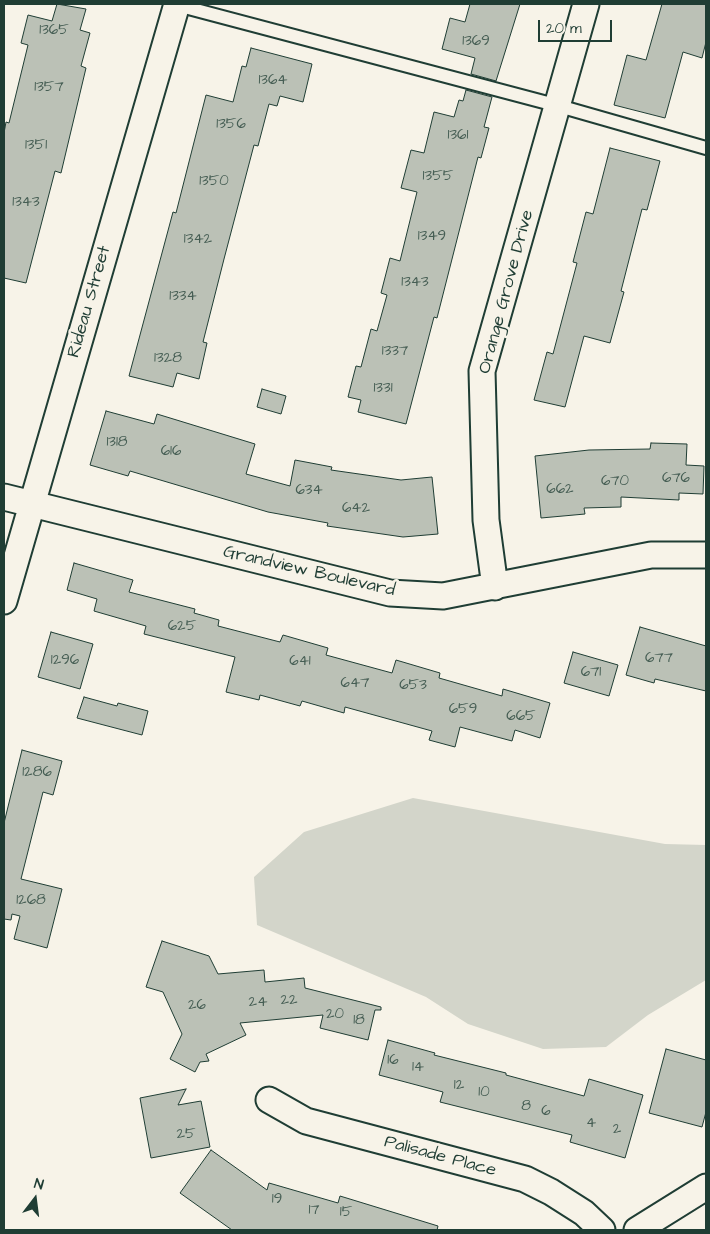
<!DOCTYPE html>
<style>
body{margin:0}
#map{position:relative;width:710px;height:1234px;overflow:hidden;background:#f7f3e8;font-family:"Architects Daughter",sans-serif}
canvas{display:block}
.frame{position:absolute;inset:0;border:5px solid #1f3d34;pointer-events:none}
.north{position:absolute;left:10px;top:1174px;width:50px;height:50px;-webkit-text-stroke:4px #f7f3e8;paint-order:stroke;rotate:15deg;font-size:14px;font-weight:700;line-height:20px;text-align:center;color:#1f3d34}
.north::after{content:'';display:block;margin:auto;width:18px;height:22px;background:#1f3d34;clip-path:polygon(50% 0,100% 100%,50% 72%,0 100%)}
.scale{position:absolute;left:538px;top:20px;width:74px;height:22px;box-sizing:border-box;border:2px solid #1f3d34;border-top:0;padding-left:6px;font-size:15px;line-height:18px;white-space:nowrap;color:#1f3d34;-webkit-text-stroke:4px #f7f3e8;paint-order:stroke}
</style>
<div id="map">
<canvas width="710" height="1234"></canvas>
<div class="frame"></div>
<div class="north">N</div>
<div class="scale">20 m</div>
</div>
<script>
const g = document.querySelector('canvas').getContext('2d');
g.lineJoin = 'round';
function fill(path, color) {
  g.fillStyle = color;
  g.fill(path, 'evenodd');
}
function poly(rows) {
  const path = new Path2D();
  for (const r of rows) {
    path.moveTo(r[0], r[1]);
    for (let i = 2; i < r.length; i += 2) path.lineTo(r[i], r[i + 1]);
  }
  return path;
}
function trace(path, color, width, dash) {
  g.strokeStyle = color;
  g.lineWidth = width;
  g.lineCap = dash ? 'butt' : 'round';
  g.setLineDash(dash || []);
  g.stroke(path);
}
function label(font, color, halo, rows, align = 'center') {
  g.font = font + ' "Architects Daughter",sans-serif';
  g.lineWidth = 5;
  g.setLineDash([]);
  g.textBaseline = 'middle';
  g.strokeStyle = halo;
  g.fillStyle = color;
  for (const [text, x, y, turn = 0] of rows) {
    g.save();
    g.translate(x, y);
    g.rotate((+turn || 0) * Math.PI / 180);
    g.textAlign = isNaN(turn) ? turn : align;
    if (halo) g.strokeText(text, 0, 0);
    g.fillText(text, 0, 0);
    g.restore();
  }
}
const green = poly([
 [413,798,665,844,706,845,706,980,648,1015,606,1047,543,1049,468,1024,426,997,257,925,254,877,304,832]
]);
const building = poly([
 [57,4,86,9,80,30,90,33,81,66,86,68,61,173,55,171,26,283,4,278,4,133,6,122,9,123,28,45,21,43,28,15,52,21,57,4],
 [470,4,520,4,496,81,471,74,475,58,442,49,450,18,465,22,470,4],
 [662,4,706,4,706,42,702,58,683,52,665,118,614,105,627,55,646,60,662,4],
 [251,48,312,64,303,102,280,96,277,106,269,104,258,146,254,145,224,259,203,342,207,343,199,379,177,373,173,387,129,376,173,212,176,213,206,95,233,102,242,66,246,67,251,48],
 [466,90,492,97,484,127,489,128,481,158,478,157,437,318,434,317,406,424,358,412,361,400,348,397,356,366,361,367,371,329,377,331,387,295,381,293,390,258,400,261,417,192,401,188,411,150,424,153,434,112,454,117,459,100,463,101,466,90],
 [610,148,660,161,647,210,642,209,621,291,624,292,610,343,584,336,565,407,534,400,547,352,553,354,577,263,573,262,586,212,593,214,610,148],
 [262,389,286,396,281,414,257,407,262,389],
 [106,411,154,424,157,414,255,444,246,474,290,486,295,460,332,467,331,470,401,480,432,477,438,534,403,537,327,526,328,523,268,512,130,471,128,476,90,465,106,411],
 [651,443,687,444,686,465,704,466,703,494,679,493,679,500,621,497,621,507,584,508,585,514,541,518,535,456,589,450,650,449,651,443],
 [74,563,133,580,129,592,195,609,194,613,219,620,218,626,280,642,283,635,328,648,326,655,392,673,396,660,440,673,439,678,502,696,503,689,550,703,540,738,515,730,512,741,460,727,455,747,429,740,432,731,345,707,344,713,302,701,300,706,260,695,259,700,226,692,235,657,144,634,146,626,94,611,97,599,67,590,74,563],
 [640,627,706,646,706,691,655,679,654,683,626,675,640,627],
 [51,632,93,644,80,689,38,677,51,632],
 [573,652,618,665,609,696,564,683,573,652],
 [84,697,117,706,118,703,148,711,142,735,77,718,84,697],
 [22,750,62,761,53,795,43,792,21,879,62,889,47,948,14,939,20,916,12,914,11,920,4,919,4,823,22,750],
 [162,941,209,956,218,974,264,970,265,982,304,978,305,988,381,1007,381,1010,375,1010,368,1040,320,1028,323,1015,240,1023,246,1035,206,1054,209,1061,200,1062,195,1072,170,1059,182,1034,163,992,146,987,162,941],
 [388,1040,435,1053,434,1055,506,1073,506,1075,584,1096,589,1079,643,1095,625,1158,570,1142,572,1135,440,1102,443,1092,379,1075,388,1040],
 [666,1049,706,1060,706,1112,702,1127,649,1113,666,1049],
 [186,1089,178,1105,201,1101,210,1147,151,1158,140,1098,186,1089],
 [211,1150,267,1190,269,1183,338,1203,340,1196,438,1226,437,1230,232,1230,180,1193,211,1150]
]);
const service = poly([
 [177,5,559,106,706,148]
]);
const minor = poly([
 [4,497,390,593,443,596,651,555,706,555],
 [495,587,486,520,482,371,586,4],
 [4,601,177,4],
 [269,1100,306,1121,525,1179,551,1192,584,1213,602,1230],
 [637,1230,706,1187]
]);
const numberNames = [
 ["1365",54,31],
 ["1369",476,42],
 ["1364",273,81],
 ["1357",49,88],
 ["1356",231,125],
 ["1361",458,136],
 ["1351",36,146],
 ["1355",438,177],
 ["1350",214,182],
 ["1343",26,203],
 ["1349",432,237],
 ["1342",198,240],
 ["1343",415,283],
 ["1334",183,297],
 ["1337",395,352],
 ["1328",168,359],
 ["1331",383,389],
 ["1318",117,443],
 ["616",171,452],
 ["676",676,479],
 ["670",615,482],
 ["662",560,490],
 ["634",309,491],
 ["642",356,509],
 ["625",182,627],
 ["677",659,659],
 ["1296",65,661],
 ["641",300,662],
 ["671",591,673],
 ["647",355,684],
 ["653",413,686],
 ["659",463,710],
 ["665",521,717],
 ["1286",37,773],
 ["1268",31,901],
 ["22",289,1001],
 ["24",258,1003],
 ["26",197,1006],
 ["20",335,1015],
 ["18",359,1021],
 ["16",393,1061],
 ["14",418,1068],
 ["12",459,1086],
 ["10",484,1093],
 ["8",526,1107],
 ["6",546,1112],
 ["4",591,1124],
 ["2",617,1130],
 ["25",186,1135],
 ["19",277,1200],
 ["17",314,1211],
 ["15",346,1213]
];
const streetNames = [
 ["Orange Grove Drive",507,292,-75],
 ["Rideau Street",90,302,-74],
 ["Grandview Boulevard",309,572,13],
 ["Palisade Place",440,1157,15]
];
fill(green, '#d3d5ca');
fill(building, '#bbc1b6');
trace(building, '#1f3d34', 1);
trace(service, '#1f3d34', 16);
trace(minor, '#1f3d34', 29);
trace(service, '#f7f3e8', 12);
trace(minor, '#f7f3e8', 25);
label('15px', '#465e54', null, numberNames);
label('18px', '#1f3d34', '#f7f3e8', streetNames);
</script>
